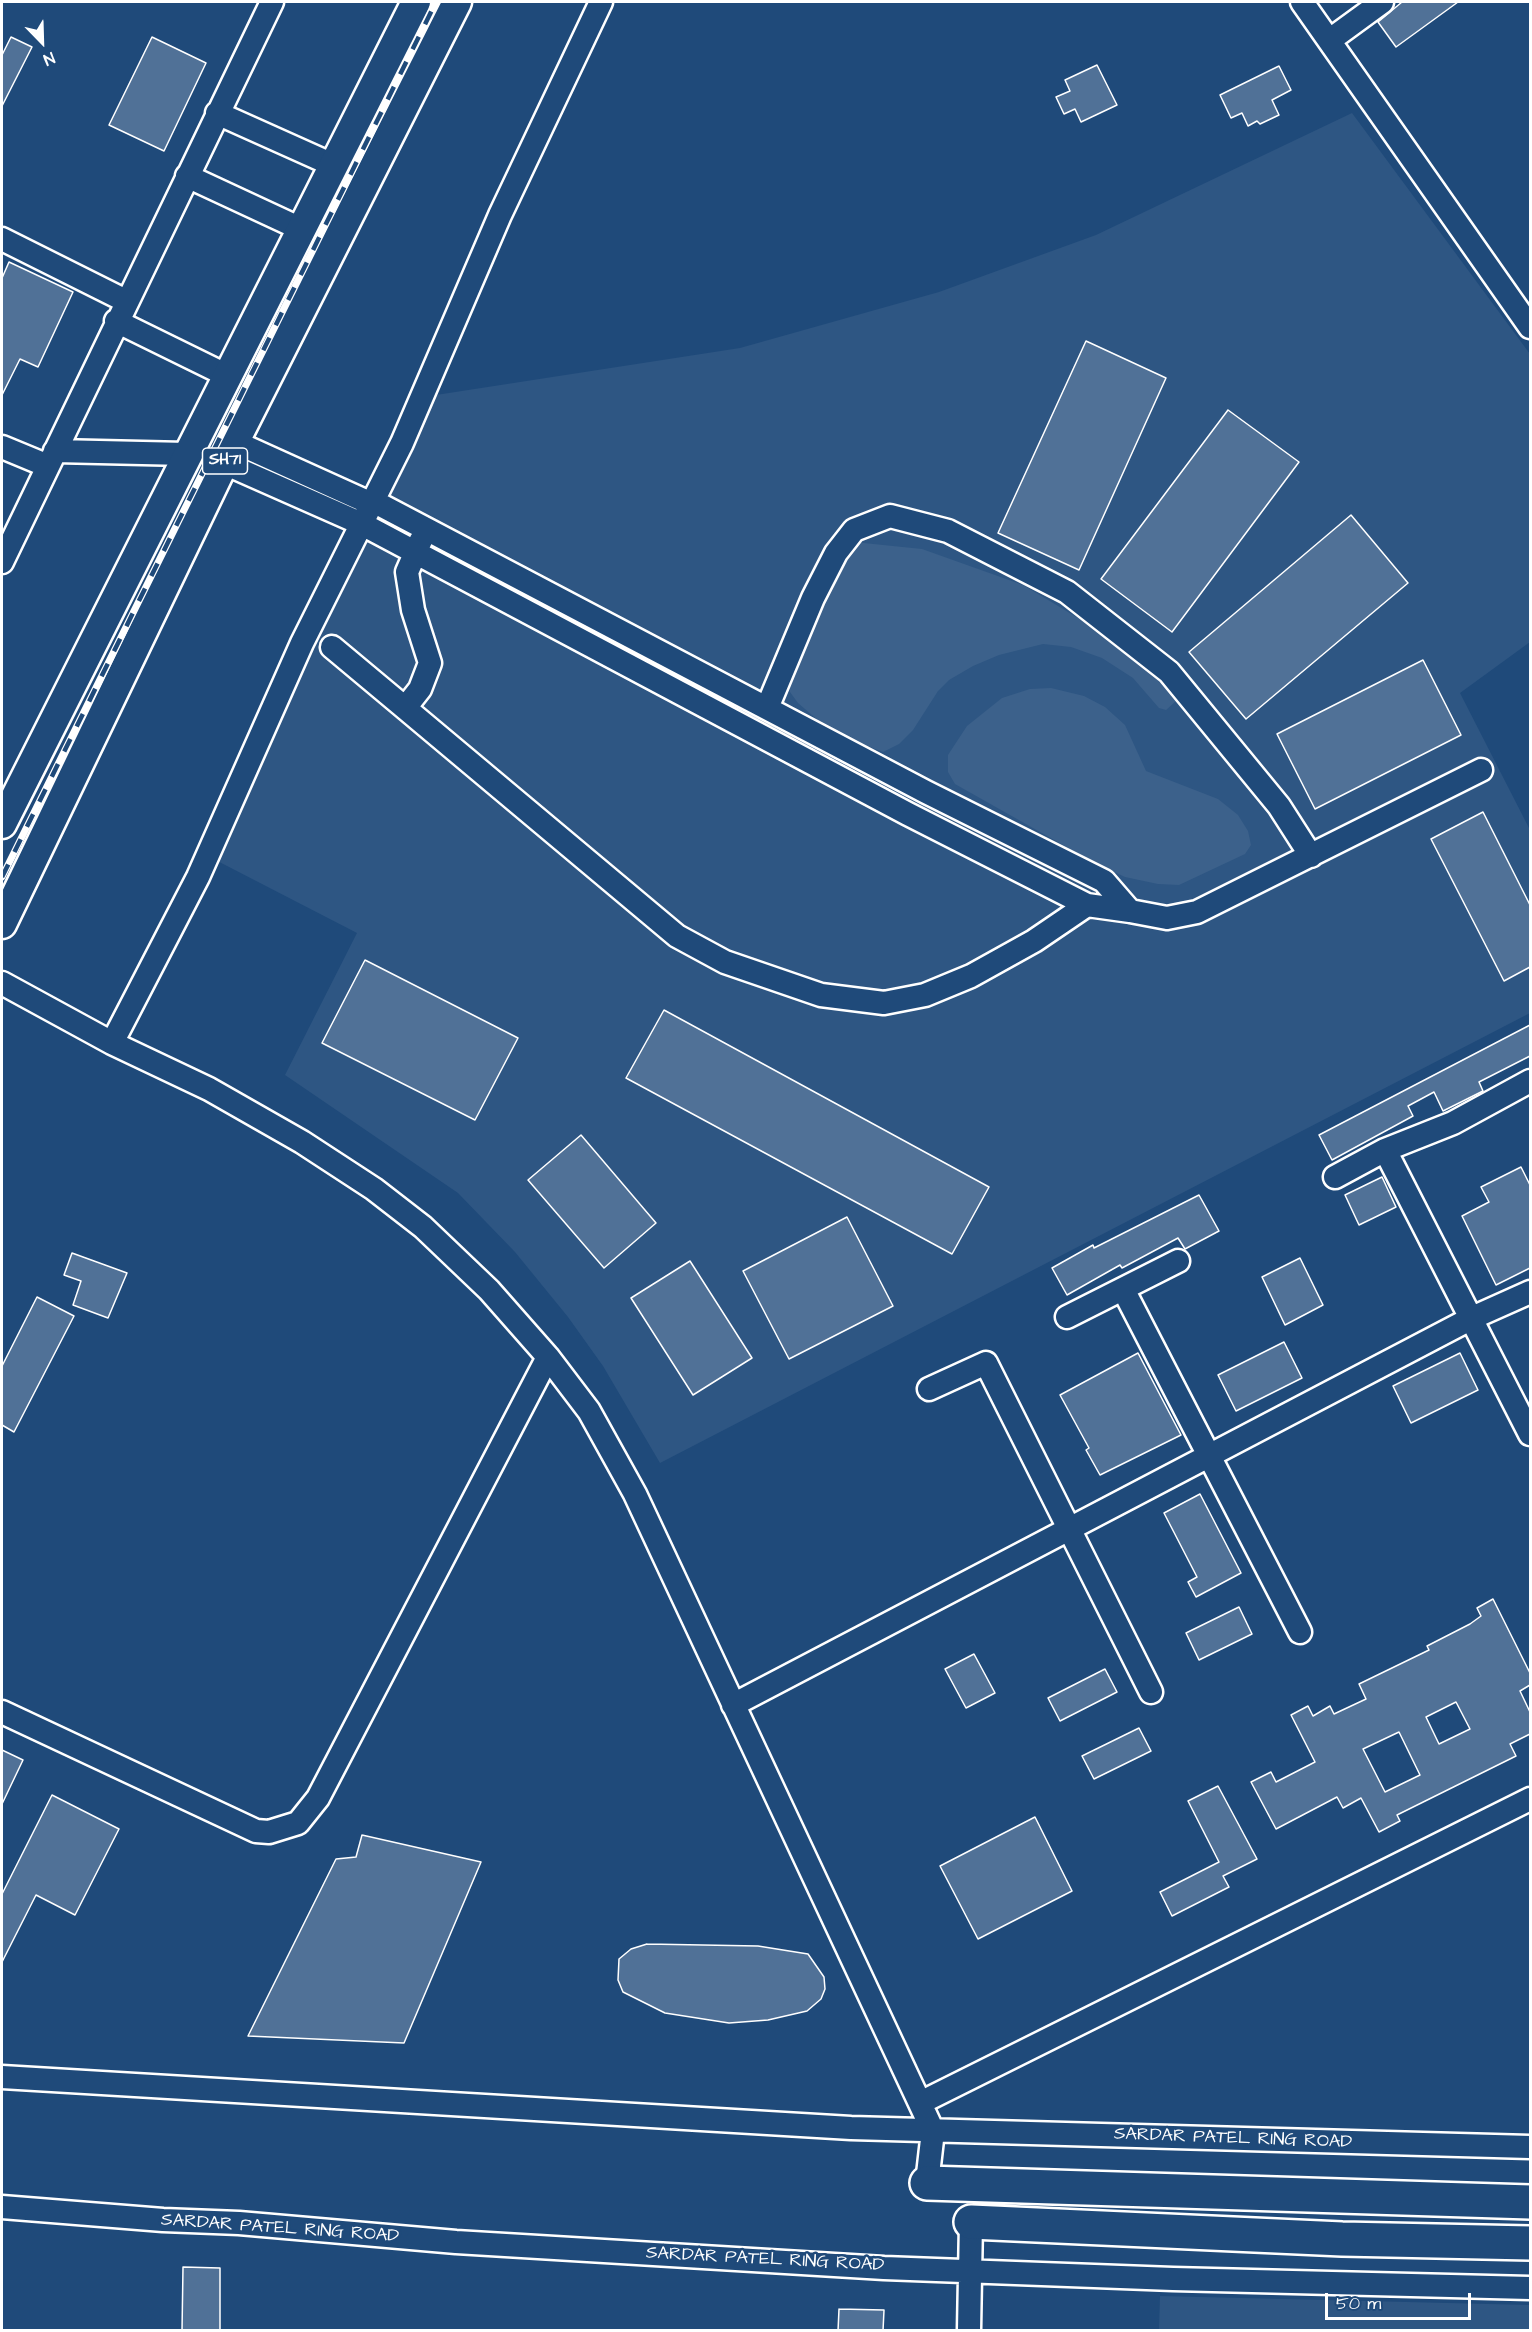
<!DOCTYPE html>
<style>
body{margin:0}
#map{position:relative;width:1532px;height:2332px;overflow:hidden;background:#1f4a7a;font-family:"Architects Daughter",sans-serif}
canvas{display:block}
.frame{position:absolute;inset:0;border:3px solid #fff;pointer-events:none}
.north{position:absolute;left:12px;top:12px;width:60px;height:60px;-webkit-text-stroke:4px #1f4a7a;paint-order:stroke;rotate:157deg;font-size:16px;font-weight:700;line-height:24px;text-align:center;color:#fff}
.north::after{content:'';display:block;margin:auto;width:21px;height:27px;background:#fff;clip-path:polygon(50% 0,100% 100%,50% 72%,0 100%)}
.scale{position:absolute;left:1325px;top:2293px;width:146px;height:27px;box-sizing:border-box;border:3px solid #fff;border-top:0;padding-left:8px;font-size:18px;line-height:21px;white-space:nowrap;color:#fff;-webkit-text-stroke:4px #1f4a7a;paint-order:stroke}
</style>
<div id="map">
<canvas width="1532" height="2332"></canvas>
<div class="frame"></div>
<div class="north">N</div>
<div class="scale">50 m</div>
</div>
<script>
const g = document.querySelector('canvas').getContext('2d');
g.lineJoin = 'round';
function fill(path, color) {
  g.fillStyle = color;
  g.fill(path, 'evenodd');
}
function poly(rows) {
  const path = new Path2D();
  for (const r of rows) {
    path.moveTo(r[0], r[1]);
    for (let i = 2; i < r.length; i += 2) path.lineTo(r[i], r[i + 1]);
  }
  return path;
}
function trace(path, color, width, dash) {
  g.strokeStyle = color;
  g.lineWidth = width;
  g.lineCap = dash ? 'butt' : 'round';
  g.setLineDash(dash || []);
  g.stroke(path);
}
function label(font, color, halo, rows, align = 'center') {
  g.font = font + ' "Architects Daughter",sans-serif';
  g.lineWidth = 5;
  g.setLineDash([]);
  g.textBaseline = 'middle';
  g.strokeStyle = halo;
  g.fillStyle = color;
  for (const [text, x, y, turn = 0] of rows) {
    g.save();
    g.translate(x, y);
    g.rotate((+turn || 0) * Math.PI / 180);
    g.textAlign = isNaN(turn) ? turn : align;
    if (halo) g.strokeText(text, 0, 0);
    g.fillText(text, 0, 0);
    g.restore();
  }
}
const built = poly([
 [1352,113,1530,354,1530,642,1460,693,1530,830,1530,1013,660,1463,603,1366,568,1317,515,1252,458,1193,285,1075,357,933,200,852,423,397,740,348,939,292,1096,235],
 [1160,2296,1530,2305,1530,2330,1159,2330]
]);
const green = poly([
 [854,542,922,549,1023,585,1098,630,1176,695,1176,701,1166,710,1159,708,1133,678,1102,658,1071,647,1043,644,999,655,973,666,949,680,938,691,913,730,899,744,883,752,833,733,798,703,790,692,788,680,791,657],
 [1051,688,1084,696,1105,707,1125,725,1146,771,1218,799,1238,815,1248,831,1251,845,1245,854,1179,885,1158,884,1125,877,1095,863,955,784,948,772,948,755,967,726,1002,698,1030,689]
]);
const building = poly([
 [432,2,439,2,361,156,358,154,432,2],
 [1402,2,1458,2,1396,47,1378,22,1402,2],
 [11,37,32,47,2,106,2,55,11,37],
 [152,37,206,63,164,151,109,125,152,37],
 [1097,65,1117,105,1081,122,1075,109,1064,114,1056,97,1070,91,1065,80,1097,65],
 [1279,66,1291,90,1272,100,1279,115,1260,124,1257,121,1248,126,1242,113,1231,118,1220,95,1279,66],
 [9,262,73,292,38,367,20,359,2,395,2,278,9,262],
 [1086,341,1166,378,1079,570,998,533,1086,341],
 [1228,410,1299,462,1172,632,1101,579,1228,410],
 [1351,515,1408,583,1246,719,1189,652,1351,515],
 [1423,660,1461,735,1315,809,1277,734,1423,660],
 [1483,812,1530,905,1530,967,1504,981,1431,839,1483,812],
 [365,960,518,1038,475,1120,322,1043,365,960],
 [664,1010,989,1187,952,1254,626,1078,664,1010],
 [1530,1025,1530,1056,1479,1082,1483,1091,1443,1111,1434,1092,1408,1106,1413,1116,1332,1160,1319,1135,1530,1025],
 [581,1135,656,1223,604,1268,528,1180,581,1135],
 [1521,1167,1530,1185,1530,1268,1496,1285,1462,1216,1489,1202,1481,1187,1521,1167],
 [1382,1177,1396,1207,1359,1225,1345,1195,1382,1177],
 [1199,1195,1219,1231,1185,1249,1178,1238,1122,1268,1120,1265,1067,1295,1052,1268,1093,1245,1094,1248,1199,1195],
 [847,1217,893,1306,789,1359,743,1271,847,1217],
 [72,1253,127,1273,108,1318,73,1305,81,1281,64,1275,72,1253],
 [1300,1258,1323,1305,1285,1325,1262,1277,1300,1258],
 [690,1261,752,1358,693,1395,631,1298,690,1261],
 [37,1297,74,1316,14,1432,2,1425,2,1366,37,1297],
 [1284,1342,1302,1378,1236,1411,1218,1375,1284,1342],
 [1138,1353,1181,1435,1100,1475,1086,1450,1089,1448,1060,1395,1138,1353],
 [1460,1353,1478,1390,1411,1423,1393,1386,1460,1353],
 [1200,1494,1241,1573,1196,1597,1188,1582,1197,1577,1164,1513,1200,1494],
 [1493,1599,1530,1673,1530,1685,1520,1691,1530,1712,1530,1734,1510,1744,1516,1756,1397,1815,1400,1821,1379,1832,1361,1798,1343,1808,1337,1797,1276,1829,1251,1782,1271,1772,1276,1782,1315,1762,1291,1715,1308,1706,1313,1716,1330,1706,1334,1714,1366,1699,1359,1684,1429,1650,1427,1646,1470,1624,1481,1616,1477,1608,1493,1599],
 [1456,1702,1470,1729,1439,1744,1426,1717,1456,1702],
 [1399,1732,1420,1775,1385,1792,1363,1749,1399,1732],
 [1239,1607,1252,1634,1199,1660,1186,1633,1239,1607],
 [974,1654,995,1693,966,1708,945,1669,974,1654],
 [1105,1669,1117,1692,1060,1721,1048,1698,1105,1669],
 [1139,1728,1151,1751,1094,1779,1082,1756,1139,1728],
 [2,1750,23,1760,2,1804,2,1750],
 [1218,1786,1257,1859,1223,1876,1229,1887,1172,1916,1160,1892,1219,1862,1188,1801,1218,1786],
 [52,1795,119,1829,75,1915,36,1895,2,1962,2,1894,52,1795],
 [1035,1817,1072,1891,978,1939,940,1866,1035,1817],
 [362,1835,481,1862,404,2043,248,2036,336,1859,356,1857,362,1835],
 [647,1944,758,1946,808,1954,824,1977,825,1989,821,1999,807,2011,768,2020,729,2023,665,2013,623,1992,618,1980,619,1959,631,1949,647,1944],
 [183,2267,220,2268,220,2331,182,2331,183,2267],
 [839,2309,884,2310,883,2331,838,2331,839,2309]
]);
const minor = poly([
 [1302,2,1530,327],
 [1330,40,1382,2],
 [217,113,333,165],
 [187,176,301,229],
 [2,239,126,301],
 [116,321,226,375],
 [235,442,372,504],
 [2,447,48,466],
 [55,451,186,454],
 [224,463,362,524,908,814,1087,905,1130,911,1104,881,926,792,373,501],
 [2,562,272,2],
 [332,647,405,708,420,689,430,663,413,610,407,572,421,540],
 [405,708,677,936,725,962,821,995,884,1003,925,995,971,976,1034,941,1087,905],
 [767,708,813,598,836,553,854,530,890,516,948,531,1067,592,1169,672,1279,806,1311,856],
 [1130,911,1167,918,1197,912,1481,770],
 [2,983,112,1043,209,1089,302,1142,374,1189,423,1227,489,1290,548,1357,589,1411,635,1494,933,2131,927,2183],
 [112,1043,198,877,302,643,402,443,500,215,601,2],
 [1385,1150,1530,1434],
 [1335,1177,1385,1150,1453,1123,1530,1081],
 [1123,1289,1300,1632],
 [1067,1317,1178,1261],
 [929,1389,986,1363,1151,1692],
 [733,1705,1472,1318,1530,1292],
 [2,1712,256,1831,269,1832,298,1823,318,1798,548,1357],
 [2,2077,851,2128,1530,2147],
 [920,2103,1530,1799],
 [2,2207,163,2220,239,2223,456,2242,884,2268,1173,2279,1530,2288],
 [969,2330,971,2222]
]);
const major = poly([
 [2,824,416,2],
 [2,924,224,463,457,2]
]);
const highway = poly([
 [927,2183,1530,2202],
 [971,2222,1342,2239,1530,2243]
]);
const rail = poly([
 [2,877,436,2]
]);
const shields = [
 [225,461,45]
];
const shieldNames = [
 ["SH71",225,461]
];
const streetNames = [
 ["SARDAR PATEL RING ROAD",1233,2139,2],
 ["SARDAR PATEL RING ROAD",280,2229,4],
 ["SARDAR PATEL RING ROAD",765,2260,3]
];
fill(built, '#2e5683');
fill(green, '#3c618b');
fill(building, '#507197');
trace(building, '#fff', 1.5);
trace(minor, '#fff', 27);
trace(major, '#fff', 33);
trace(highway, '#fff', 38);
trace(minor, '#1f4a7a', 22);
trace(major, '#1f4a7a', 28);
trace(highway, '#1f4a7a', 33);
trace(rail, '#fff', 7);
trace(rail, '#1f4a7a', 4.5, [14]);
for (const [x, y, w] of shields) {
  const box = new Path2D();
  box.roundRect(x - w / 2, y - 13, w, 26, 4.5);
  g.fillStyle = '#1f4a7a';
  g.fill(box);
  trace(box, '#fff', 1.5);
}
label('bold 16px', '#fff', null, shieldNames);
label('18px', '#fff', '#1f4a7a', streetNames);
</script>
